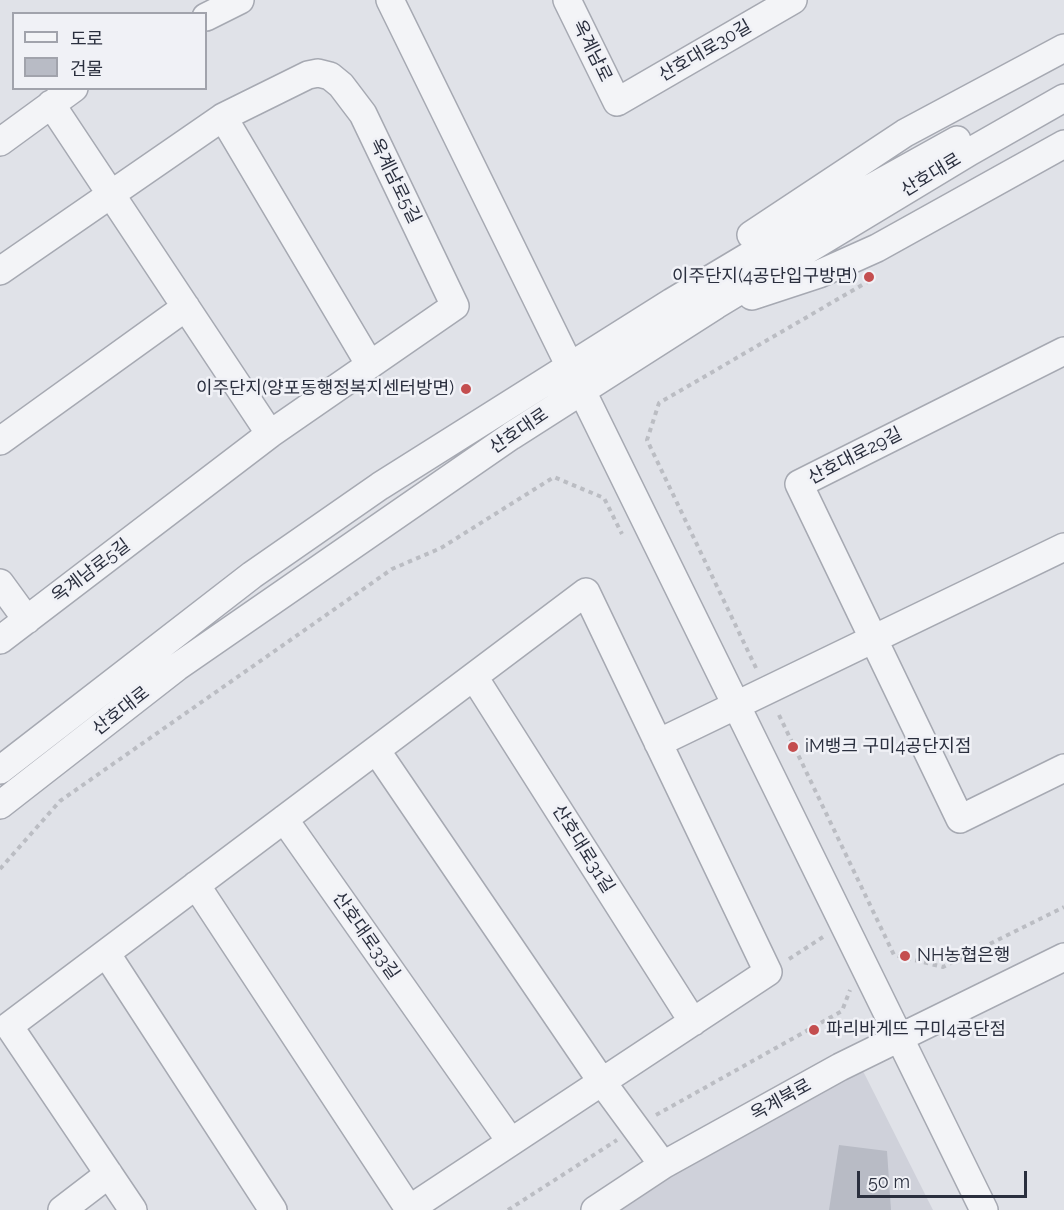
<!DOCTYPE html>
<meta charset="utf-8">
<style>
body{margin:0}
#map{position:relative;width:1064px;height:1210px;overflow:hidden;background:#e0e2e8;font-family:Raleway,"Noto Sans KR",sans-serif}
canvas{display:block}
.legend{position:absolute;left:12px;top:12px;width:195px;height:78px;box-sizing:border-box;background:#f0f1f6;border:2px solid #a1a3ac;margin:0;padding:8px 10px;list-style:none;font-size:18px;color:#2a2f3e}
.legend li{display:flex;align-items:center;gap:12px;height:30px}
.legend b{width:30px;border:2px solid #a1a3ac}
.scale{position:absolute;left:857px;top:1171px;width:170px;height:27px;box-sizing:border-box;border:3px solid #2a2f3e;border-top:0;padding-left:8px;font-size:18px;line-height:21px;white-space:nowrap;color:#2a2f3e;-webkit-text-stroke:4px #f0f1f6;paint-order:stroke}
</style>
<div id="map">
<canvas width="1064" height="1210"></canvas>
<ul class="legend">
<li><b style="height:8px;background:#f3f4f7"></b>도로</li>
<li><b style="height:16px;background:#b8bbc5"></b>건물</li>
</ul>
<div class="scale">50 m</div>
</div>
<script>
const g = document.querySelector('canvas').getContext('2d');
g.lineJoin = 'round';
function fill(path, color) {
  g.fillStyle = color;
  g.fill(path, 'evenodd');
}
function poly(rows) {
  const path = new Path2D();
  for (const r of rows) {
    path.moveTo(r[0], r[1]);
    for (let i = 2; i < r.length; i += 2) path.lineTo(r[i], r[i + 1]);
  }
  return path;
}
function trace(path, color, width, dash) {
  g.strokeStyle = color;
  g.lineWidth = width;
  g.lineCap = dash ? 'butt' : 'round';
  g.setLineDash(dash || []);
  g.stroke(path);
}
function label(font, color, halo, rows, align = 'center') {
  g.font = font + ' Raleway,"Noto Sans KR",sans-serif';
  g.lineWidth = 5;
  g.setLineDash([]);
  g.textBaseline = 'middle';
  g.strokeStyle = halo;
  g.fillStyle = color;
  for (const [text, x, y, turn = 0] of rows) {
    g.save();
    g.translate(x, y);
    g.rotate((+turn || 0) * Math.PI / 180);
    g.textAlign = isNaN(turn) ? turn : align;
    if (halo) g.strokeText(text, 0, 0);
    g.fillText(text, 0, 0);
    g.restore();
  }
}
const built = poly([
 [861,1067,933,1210,615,1210,713,1151]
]);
const building = poly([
 [839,1145,887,1151,891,1210,829,1210]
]);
const path = poly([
 [756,668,647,440,659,403,869,281],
 [779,715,894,955,943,967,1064,907],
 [0,869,60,801,392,569,441,548,554,477,604,498,622,534],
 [789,959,823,937],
 [656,1115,842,1011,850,990],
 [508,1210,617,1140]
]);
const minor = poly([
 [390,0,984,1210],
 [567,0,617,102,793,0],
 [206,17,240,0],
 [51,104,270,434],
 [223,117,370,365],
 [0,142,74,88],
 [751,235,905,133,1064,48],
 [0,271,223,117,308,75,318,73,330,76,341,85,363,114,455,306,270,434,0,640],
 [752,296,819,274,877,248,1064,144],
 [1064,351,799,484,960,819,1064,768],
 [0,441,186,307],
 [0,583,27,620],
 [474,677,693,1022],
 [658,743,1064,547],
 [376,750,602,1082,663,1165],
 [0,770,252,575,380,486,672,302,759,250,957,140],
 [0,805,177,667,511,436,716,305,971,151,1064,98],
 [284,819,511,1142],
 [196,885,409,1209],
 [106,953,273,1210],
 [62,1210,109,1174],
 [133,1210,9,1026,586,592,768,972,408,1210],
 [595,1210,663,1165,840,1067,1064,957]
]);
const markers = [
 [869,277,6,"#c44e4f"],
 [466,389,6,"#c44e4f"],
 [793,747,6,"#c44e4f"],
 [905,956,6,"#c44e4f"],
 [814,1030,6,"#c44e4f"]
];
const streetNames = [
 ["옥계남로",592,51,64],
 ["산호대로30길",705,51,-30],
 ["산호대로",931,175,-31],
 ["옥계남로5길",395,181,64],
 ["산호대로",519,431,-34],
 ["산호대로29길",855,456,-27],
 ["옥계남로5길",91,571,-37],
 ["산호대로",121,711,-38],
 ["산호대로31길",583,849,58],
 ["산호대로33길",366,936,55],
 ["옥계북로",781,1100,-29]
];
const poiNames = [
 ["이주단지(4공단입구방면)",857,277,"right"],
 ["이주단지(양포동행정복지센터방면)",454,389,"right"],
 ["iM뱅크 구미4공단지점",805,747],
 ["NH농협은행",917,956],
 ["파리바게뜨 구미4공단점",826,1030]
];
fill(built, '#cfd1da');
fill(building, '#b8bbc5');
trace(minor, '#a6a9b2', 30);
trace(path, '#bbbdc3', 4, [4.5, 4.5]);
trace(minor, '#f3f4f7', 27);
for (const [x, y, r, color] of markers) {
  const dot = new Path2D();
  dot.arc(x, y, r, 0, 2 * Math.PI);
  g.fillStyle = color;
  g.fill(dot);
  trace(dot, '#f0f1f6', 2);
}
label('18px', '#2a2f3e', '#f0f1f6', streetNames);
label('18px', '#2a2f3e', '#f0f1f6', poiNames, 'left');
</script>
